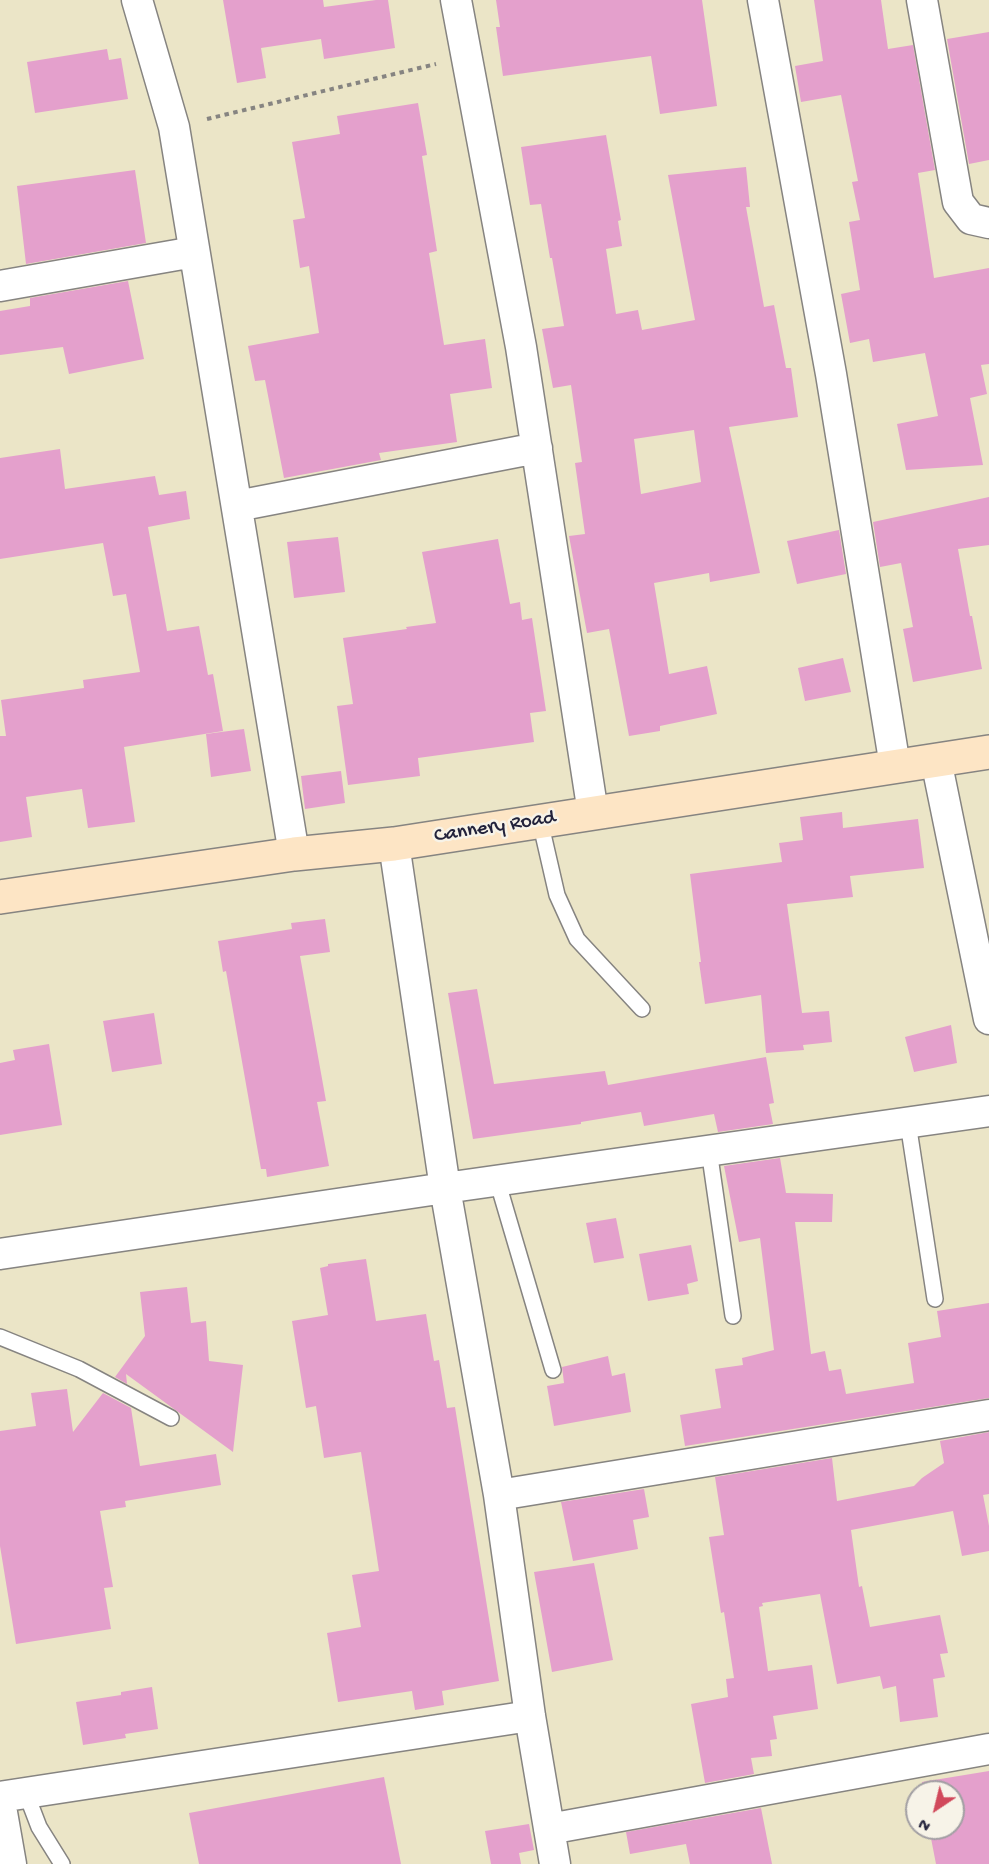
<!DOCTYPE html>
<style>
body{margin:0}
#map{position:relative;width:989px;height:1864px;overflow:hidden;background:#ebe5c7;font-family:"Gochi Hand",sans-serif}
canvas{display:block}
.north{position:absolute;left:905px;top:1780px;width:60px;height:60px;box-sizing:border-box;background:#f7f3e8;border:2px solid #a29fa3;border-radius:50%;rotate:215deg;font-size:16px;font-weight:700;line-height:24px;text-align:center;color:#22223b}
.north::after{content:'';display:block;margin:auto;width:21px;height:27px;background:#d1495b;clip-path:polygon(50% 0,100% 100%,50% 72%,0 100%)}
</style>
<div id="map">
<canvas width="989" height="1864"></canvas>
<div class="north">N</div>
</div>
<script>
const g = document.querySelector('canvas').getContext('2d');
g.lineJoin = 'round';
function fill(path, color) {
  g.fillStyle = color;
  g.fill(path, 'evenodd');
}
function poly(rows) {
  const path = new Path2D();
  for (const r of rows) {
    path.moveTo(r[0], r[1]);
    for (let i = 2; i < r.length; i += 2) path.lineTo(r[i], r[i + 1]);
  }
  return path;
}
function trace(path, color, width, dash) {
  g.strokeStyle = color;
  g.lineWidth = width;
  g.lineCap = dash ? 'butt' : 'round';
  g.setLineDash(dash || []);
  g.stroke(path);
}
function label(font, color, halo, rows, align = 'center') {
  g.font = font + ' "Gochi Hand",sans-serif';
  g.lineWidth = 5;
  g.setLineDash([]);
  g.textBaseline = 'middle';
  g.strokeStyle = halo;
  g.fillStyle = color;
  for (const [text, x, y, turn = 0] of rows) {
    g.save();
    g.translate(x, y);
    g.rotate((+turn || 0) * Math.PI / 180);
    g.textAlign = isNaN(turn) ? turn : align;
    if (halo) g.strokeText(text, 0, 0);
    g.fillText(text, 0, 0);
    g.restore();
  }
}
const building = poly([
 [223,0,323,0,324,7,376,0,388,0,395,48,324,59,321,39,261,48,266,78,237,83],
 [496,0,702,0,717,106,660,114,651,56,503,76,496,27,500,27],
 [814,0,881,0,888,49,913,45,935,170,918,173,934,278,989,268,989,364,981,365,987,394,970,398,983,465,906,470,897,424,938,416,925,353,873,362,869,339,850,343,841,294,860,290,849,222,860,220,852,182,858,181,841,95,801,102,795,66,823,61],
 [989,32,989,160,969,164,947,39],
 [107,49,109,60,121,58,128,99,35,113,27,62],
 [418,103,427,155,422,156,437,251,429,253,444,345,485,339,492,388,450,394,457,442,379,453,381,460,284,478,265,380,255,381,248,346,319,333,309,266,300,268,293,220,305,218,292,142,340,134,337,116],
 [606,135,621,220,618,221,622,246,606,249,616,314,638,310,642,330,695,320,668,175,746,167,750,207,746,207,764,307,774,305,786,368,791,368,798,417,729,427,760,573,710,582,709,573,654,583,669,674,707,666,717,714,660,726,660,731,629,736,609,629,587,633,569,536,585,534,575,463,582,462,571,385,553,388,542,329,564,326,552,258,550,258,541,204,530,205,521,147],
 [694,430,701,482,641,494,634,439],
 [135,170,146,243,26,264,17,186],
 [128,281,144,359,69,374,63,347,0,355,0,311,30,306,30,298],
 [60,449,65,489,155,476,159,495,186,491,190,519,148,527,167,631,199,626,208,675,213,674,223,731,124,747,135,822,88,828,82,789,26,797,32,837,0,842,0,736,6,736,1,700,84,688,83,680,140,672,126,594,113,596,103,543,0,559,0,458],
 [989,497,989,545,958,549,970,616,972,616,982,669,913,682,903,629,913,627,901,563,880,567,873,522],
 [839,530,846,574,797,584,787,541],
 [338,537,345,592,294,598,287,542],
 [498,539,510,604,520,602,522,620,532,618,546,711,530,713,534,742,418,758,420,776,348,785,337,706,353,704,343,638,407,629,406,627,436,623,422,552],
 [843,658,851,692,805,701,798,668],
 [244,729,251,771,211,777,206,734],
 [341,771,345,803,305,809,301,776],
 [842,812,843,828,918,819,924,868,850,876,853,897,787,904,802,1013,829,1011,832,1042,803,1045,804,1050,766,1053,761,995,705,1004,699,962,701,962,690,874,782,862,779,843,803,840,800,817],
 [325,919,330,952,300,956,326,1101,317,1102,329,1166,267,1177,266,1169,261,1169,226,971,223,972,218,941,292,929,291,923],
 [477,989,494,1084,605,1071,608,1085,766,1057,774,1103,769,1104,773,1124,718,1132,714,1114,644,1126,641,1112,581,1122,581,1124,473,1139,448,993],
 [154,1013,162,1064,112,1072,103,1021],
 [951,1025,957,1063,914,1072,905,1037],
 [49,1044,62,1125,0,1135,0,1063,15,1060,13,1050],
 [780,1158,786,1193,833,1194,832,1222,795,1222,811,1354,825,1351,829,1371,841,1369,846,1394,914,1383,908,1343,941,1337,937,1311,989,1303,989,1398,685,1446,680,1415,721,1408,715,1369,743,1365,742,1358,774,1350,760,1238,739,1242,724,1166],
 [616,1218,624,1258,594,1263,586,1223],
 [691,1245,698,1281,687,1284,689,1294,648,1301,639,1254],
 [366,1259,376,1321,426,1314,434,1361,439,1360,447,1408,455,1407,499,1681,442,1691,444,1705,415,1710,412,1691,338,1702,327,1633,361,1627,352,1575,379,1571,361,1452,324,1458,316,1406,306,1408,292,1321,328,1315,320,1268,328,1266,328,1264],
 [187,1287,191,1323,206,1321,209,1361,243,1365,233,1452,126,1374,127,1384,115,1377,145,1336,140,1292],
 [608,1356,612,1376,625,1373,631,1412,554,1426,547,1386,564,1383,562,1367],
 [67,1389,73,1432,103,1393,131,1408,140,1466,216,1454,221,1485,125,1501,126,1507,100,1511,113,1587,104,1588,111,1629,16,1644,0,1546,0,1431,36,1426,31,1393],
 [989,1432,989,1494,983,1495,989,1526,989,1551,962,1556,953,1511,851,1530,859,1587,862,1586,870,1627,940,1615,948,1653,940,1654,945,1677,933,1679,938,1717,900,1722,896,1686,883,1689,880,1676,837,1684,820,1594,762,1603,763,1606,759,1607,768,1671,812,1665,818,1709,773,1716,777,1739,770,1740,772,1756,751,1758,754,1774,705,1783,691,1704,728,1697,726,1679,734,1678,724,1612,721,1613,709,1537,724,1535,715,1477,832,1458,837,1501,914,1486,922,1478,944,1463,940,1441],
 [644,1489,649,1517,633,1520,638,1549,573,1561,561,1502],
 [594,1563,613,1660,552,1672,534,1572],
 [152,1687,158,1729,125,1734,126,1738,83,1745,76,1702,121,1695,121,1692],
 [989,1771,989,1864,936,1864,929,1828,953,1828,953,1792,923,1792,922,1782],
 [384,1777,401,1864,199,1864,189,1813],
 [761,1808,772,1864,690,1864,686,1844,630,1854,626,1832],
 [529,1824,534,1850,519,1853,521,1864,491,1864,485,1831]
]);
const path = poly([
 [207,119,436,64]
]);
const lane = poly([
 [540,821,557,895,577,939,642,1009],
 [908,1123,935,1299],
 [709,1150,733,1316],
 [497,1180,553,1370],
 [0,1337,79,1369,171,1418],
 [26,1793,39,1827,62,1864]
]);
const street = poly([
 [137,0,174,127,294,854],
 [456,0,521,347,593,813],
 [763,0,831,374,895,766],
 [922,0,958,202,971,219,989,223],
 [0,286,194,252],
 [237,506,537,448],
 [936,760,989,1019],
 [394,844,445,1188,499,1495,530,1716,555,1864],
 [0,1254,445,1188,989,1111],
 [499,1495,989,1415],
 [0,1797,530,1716],
 [0,1801,11,1864],
 [549,1829,989,1749]
]);
const secondary = poly([
 [0,897,294,854,394,844,989,752]
]);
const streetNames = [
 ["Cannery Road",495,828,-9]
];
fill(building, '#e4a0cc');
trace(lane, '#868481', 18);
trace(street, '#868481', 33);
trace(secondary, '#868481', 36);
trace(path, '#868481', 4, [4.5, 4.5]);
trace(lane, '#fff', 15);
trace(street, '#fff', 30);
trace(secondary, '#fde5c5', 33);
label('21px', '#22223b', '#f7f3e8', streetNames);
</script>
